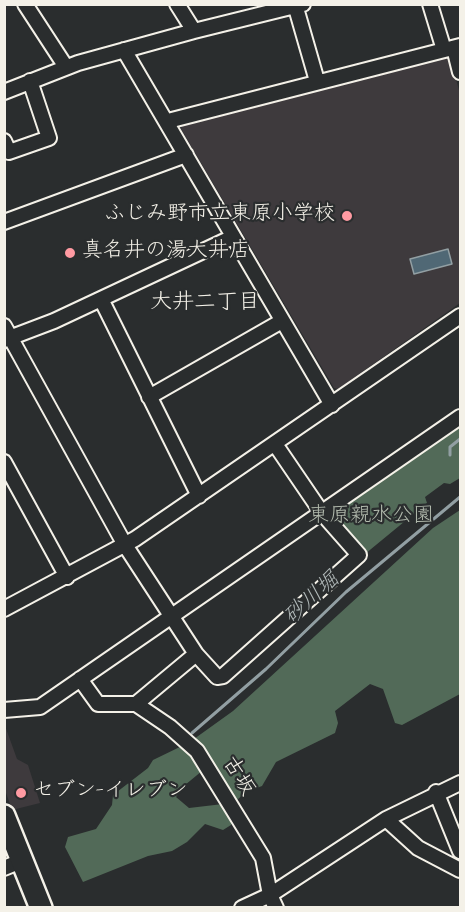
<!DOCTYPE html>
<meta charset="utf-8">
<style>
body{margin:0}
#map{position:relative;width:465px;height:912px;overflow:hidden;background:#2a2d2e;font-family:"Indie Flower",sans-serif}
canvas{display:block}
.frame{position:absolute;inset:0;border:6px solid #f4f1e8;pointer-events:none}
</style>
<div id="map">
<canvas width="465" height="912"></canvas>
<div class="frame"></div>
</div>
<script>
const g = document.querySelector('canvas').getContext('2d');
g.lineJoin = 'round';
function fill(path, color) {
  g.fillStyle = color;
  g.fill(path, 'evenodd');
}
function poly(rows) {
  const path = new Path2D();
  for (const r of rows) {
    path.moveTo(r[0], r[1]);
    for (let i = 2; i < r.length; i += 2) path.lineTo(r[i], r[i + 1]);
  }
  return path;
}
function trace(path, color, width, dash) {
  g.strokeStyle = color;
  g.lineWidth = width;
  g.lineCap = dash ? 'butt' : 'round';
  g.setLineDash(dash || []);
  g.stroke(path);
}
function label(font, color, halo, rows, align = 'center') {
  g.font = font + ' "Indie Flower","Klee One",sans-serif';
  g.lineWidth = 4.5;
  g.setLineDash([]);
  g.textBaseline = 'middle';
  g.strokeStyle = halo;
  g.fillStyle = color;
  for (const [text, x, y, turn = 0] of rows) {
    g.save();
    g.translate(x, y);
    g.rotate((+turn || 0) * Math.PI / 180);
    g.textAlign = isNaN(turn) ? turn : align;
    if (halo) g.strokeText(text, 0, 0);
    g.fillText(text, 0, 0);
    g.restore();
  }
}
const built = poly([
 [447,57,451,61,460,94,460,303,338,389,334,388,181,129,182,125],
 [4,723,17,759,28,765,40,803,12,810,5,790]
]);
const green = poly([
 [460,427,460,478,450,484,444,483,425,497,427,503,365,554,332,515],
 [460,510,460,694,402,725,395,723,383,689,370,684,335,711,338,723,335,733,276,762,262,786,246,792,237,800,229,801,194,739,233,711,433,528],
 [186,744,202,771,185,785,176,797,189,808,223,804,234,819,231,825,223,830,205,824,187,842,172,851,148,856,83,882,65,847,68,837,96,829,112,805,113,795,148,768,153,760]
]);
const water = poly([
 [448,249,452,264,414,274,410,259,448,249]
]);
const stream = poly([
 [450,455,450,447,460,439],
 [192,733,266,669,346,592,460,497]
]);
const minor = poly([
 [25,4,66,67],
 [177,4,194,31],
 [430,4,444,50],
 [296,8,317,81],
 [454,48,460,72],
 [124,50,332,405],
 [4,92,78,63,194,31,303,4],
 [168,121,460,46],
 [4,141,9,152,49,138,30,81],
 [4,222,186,155],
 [101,299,199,496],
 [4,326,125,545,196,654,217,677,223,676,359,555,322,513,275,444],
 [4,340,54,321,233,237],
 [149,397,282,321],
 [4,462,67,577],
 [4,609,135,539,460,316],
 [80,679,98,704,136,704,170,727,197,751,263,858,270,895,276,908],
 [136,704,196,654],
 [4,710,40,707,460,417],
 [436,792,460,851],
 [386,819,418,848,460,870],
 [4,868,21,861],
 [242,908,270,895,386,819,460,783]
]);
const highway = poly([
 [4,816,41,908]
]);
const markers = [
 [347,216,6,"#ff9aa2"],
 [70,253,6,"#ff9aa2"],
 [21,793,6,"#ff9aa2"]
];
const poiNames = [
 ["ふじみ野市立東原小学校",335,216,"right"],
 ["真名井の湯大井店",82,253],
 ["セブン-イレブン",33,793]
];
const parkNames = [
 ["東原親水公園",371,518]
];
const streetNames = [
 ["古坂",237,777,59]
];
const neighbourhoodNames = [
 ["大井二丁目",205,304]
];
const waterNames = [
 ["砂川堀",313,600,-42]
];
fill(built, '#3e3a3d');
fill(green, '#526a58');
fill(water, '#506875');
trace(water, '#929fa3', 1.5);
trace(stream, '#929fa3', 3);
trace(minor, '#f4f1e8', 18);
trace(highway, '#f4f1e8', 26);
trace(minor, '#2a2d2e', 14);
trace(highway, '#2a2d2e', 21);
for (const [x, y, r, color] of markers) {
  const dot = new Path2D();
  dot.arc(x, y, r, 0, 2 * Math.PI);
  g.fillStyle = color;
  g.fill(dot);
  trace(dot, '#2a2d2e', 2);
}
label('21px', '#f4f1e8', '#2a2d2e', poiNames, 'left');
label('21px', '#b3bbae', '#2a2d2e', parkNames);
label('21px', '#f4f1e8', '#2a2d2e', streetNames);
label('22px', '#f4f1e8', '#2a2d2e', neighbourhoodNames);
label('italic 22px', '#b2baba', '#2a2d2e', waterNames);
</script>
